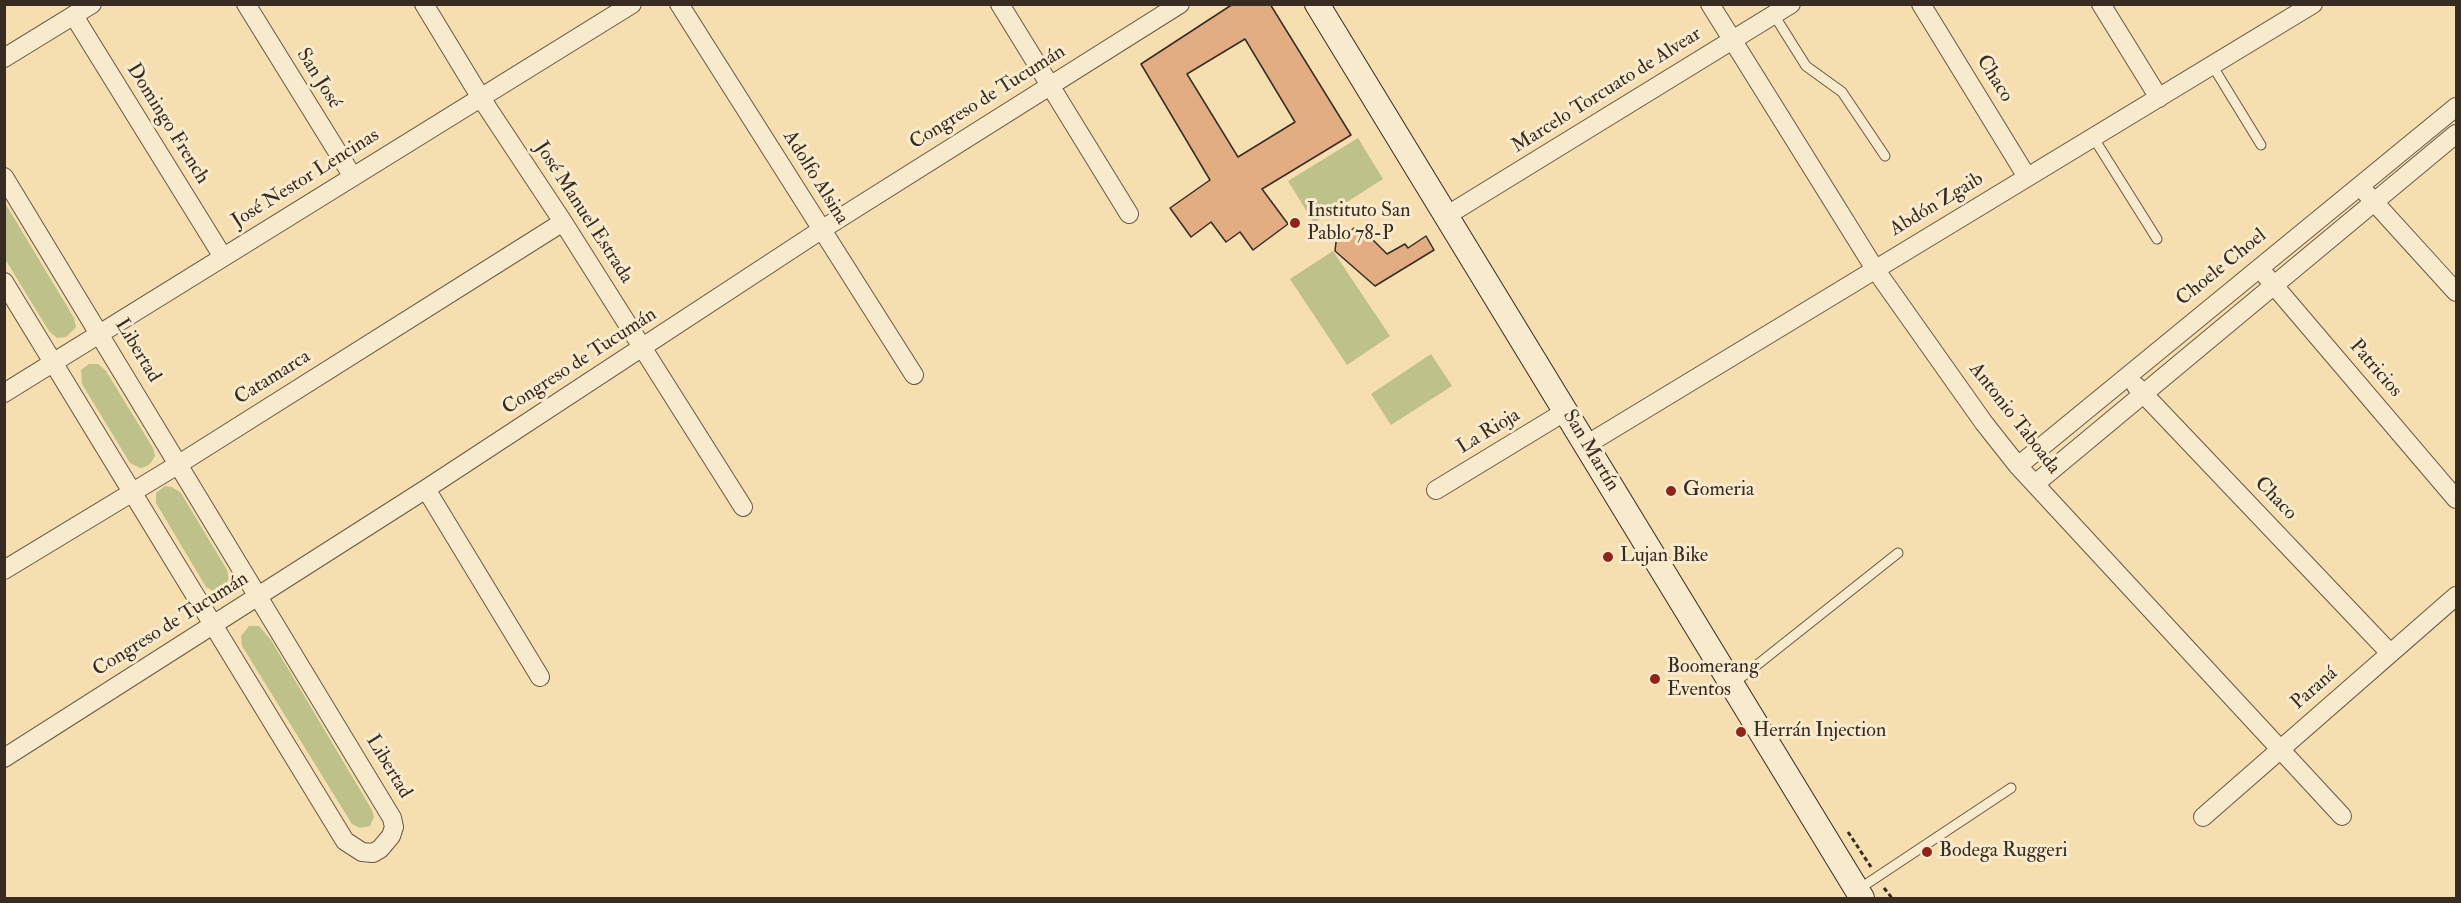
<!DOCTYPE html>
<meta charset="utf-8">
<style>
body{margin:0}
#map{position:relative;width:2461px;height:903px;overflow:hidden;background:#f5dfb0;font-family:"IM FELL Double Pica",serif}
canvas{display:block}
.frame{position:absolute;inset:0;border:6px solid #382b22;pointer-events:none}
</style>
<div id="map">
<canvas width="2461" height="903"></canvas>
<div class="frame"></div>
</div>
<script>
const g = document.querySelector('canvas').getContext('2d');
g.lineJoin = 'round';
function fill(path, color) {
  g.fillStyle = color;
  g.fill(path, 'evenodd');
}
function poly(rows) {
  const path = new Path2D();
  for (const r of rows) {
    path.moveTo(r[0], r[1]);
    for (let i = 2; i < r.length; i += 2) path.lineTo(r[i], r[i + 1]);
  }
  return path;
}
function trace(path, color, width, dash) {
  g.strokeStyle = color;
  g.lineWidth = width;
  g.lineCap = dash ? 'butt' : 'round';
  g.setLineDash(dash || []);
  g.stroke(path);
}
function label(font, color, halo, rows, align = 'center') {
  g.font = font + ' "IM FELL Double Pica",serif';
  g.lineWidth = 6;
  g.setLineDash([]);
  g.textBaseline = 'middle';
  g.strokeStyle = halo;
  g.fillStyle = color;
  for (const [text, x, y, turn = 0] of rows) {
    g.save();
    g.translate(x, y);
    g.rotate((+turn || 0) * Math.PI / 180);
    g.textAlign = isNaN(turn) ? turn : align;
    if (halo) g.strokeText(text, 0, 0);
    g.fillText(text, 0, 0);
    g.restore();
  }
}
const green = poly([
 [1358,138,1383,179,1314,223,1288,181],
 [5,203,74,318,76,327,66,337,57,338,49,331,5,259],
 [1333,251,1390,336,1347,365,1290,279],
 [1431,354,1452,386,1391,425,1371,394],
 [89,364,98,364,106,371,153,448,155,456,150,464,145,467,140,468,130,463,82,384,81,370],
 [165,486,172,487,181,493,227,570,229,579,223,589,213,591,206,587,156,503,156,493],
 [249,626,259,626,271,640,372,810,374,817,370,826,360,828,352,824,242,646,241,636]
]);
const building = poly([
 [1233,4,1270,4,1351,135,1262,189,1288,224,1253,250,1240,232,1226,242,1211,222,1191,237,1170,208,1210,180,1141,64,1233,4],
 [1245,39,1295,122,1238,157,1187,74,1245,39],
 [1354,228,1362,229,1387,254,1405,244,1408,248,1426,236,1434,250,1375,286,1335,251,1336,242,1354,228]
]);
const path = poly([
 [1848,832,1871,867],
 [1884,888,1892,898]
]);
const service = poly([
 [1774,15,1806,66,1842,92,1885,156],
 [2212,65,2261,145],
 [2093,137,2157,239],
 [1733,684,1898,553],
 [1859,889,2011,788]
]);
const minor = poly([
 [246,4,353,177],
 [424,4,481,98,563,222,743,507],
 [679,4,914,375],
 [1000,4,1129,214],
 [1710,4,1875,269,1984,423,2018,466,2342,816],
 [1921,4,2027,177],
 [2101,4,2159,98],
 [74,16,223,257],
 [4,58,92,4],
 [4,177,392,818,394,827,391,836,380,849,373,853,362,852,345,841,4,282],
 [2366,193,2456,292],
 [1446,216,1791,4],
 [2266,276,2456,499],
 [2136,386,2390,653],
 [4,393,632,4],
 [1586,445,2313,4],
 [2018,466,2456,107],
 [2035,484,2456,134],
 [426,489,540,677],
 [1436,490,1566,411],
 [4,570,179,464,563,222],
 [4,758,426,489,821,230,1180,4],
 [2203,817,2456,596]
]);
const secondary = poly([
 [1317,4,1862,898]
]);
const markers = [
 [1295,223,6,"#8f2418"],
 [1671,491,6,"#8f2418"],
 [1608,557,6,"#8f2418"],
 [1655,679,6,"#8f2418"],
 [1741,732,6,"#8f2418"],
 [1927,852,6,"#8f2418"]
];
const streetNames = [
 ["San José",318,79,58],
 ["Chaco",1994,79,58],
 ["Marcelo Torcuato de Alvear",1607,91,-32],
 ["Congreso de Tucumán",988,98,-32],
 ["Domingo French",167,124,58],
 ["Adolfo Alsina",815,178,58],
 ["José Nestor Lencinas",306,179,-32],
 ["Abdón Zgaib",1937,205,-31],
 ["José Manuel Estrada",583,213,57],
 ["Choele Choel",2222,268,-39],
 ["Libertad",137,351,59],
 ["Congreso de Tucumán",580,362,-33],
 ["Patricios",2375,369,49],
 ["Catamarca",273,378,-32],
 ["Antonio Taboada",2014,419,52],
 ["La Rioja",1489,432,-31],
 ["San Martín",1590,451,59],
 ["Chaco",2275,499,46],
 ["Congreso de Tucumán",171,625,-32],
 ["Paraná",2315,689,-41],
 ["Libertad",388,767,59]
];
const poiNames = [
 ["Instituto San",1307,212],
 ["Pablo 78-P",1307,235],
 ["Gomeria",1683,491],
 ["Lujan Bike",1620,557],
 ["Boomerang",1667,668],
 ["Eventos",1667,691],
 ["Herrán Injection",1753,732],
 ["Bodega Ruggeri",1939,852]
];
fill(green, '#bec18a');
fill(building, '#e2ad83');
trace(building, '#382b22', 1.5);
trace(service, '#675846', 11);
trace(minor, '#675846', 20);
trace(secondary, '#382b22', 26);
trace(path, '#382b22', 3, [4.5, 3]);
trace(service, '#f8eacc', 9);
trace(minor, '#f8eacc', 18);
trace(secondary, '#f8eacc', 24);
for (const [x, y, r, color] of markers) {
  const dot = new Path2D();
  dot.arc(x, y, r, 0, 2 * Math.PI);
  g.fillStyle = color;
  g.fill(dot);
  trace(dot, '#f8eacc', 2);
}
label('20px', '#382b22', '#f8eacc', streetNames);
label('20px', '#382b22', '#f8eacc', poiNames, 'left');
</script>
